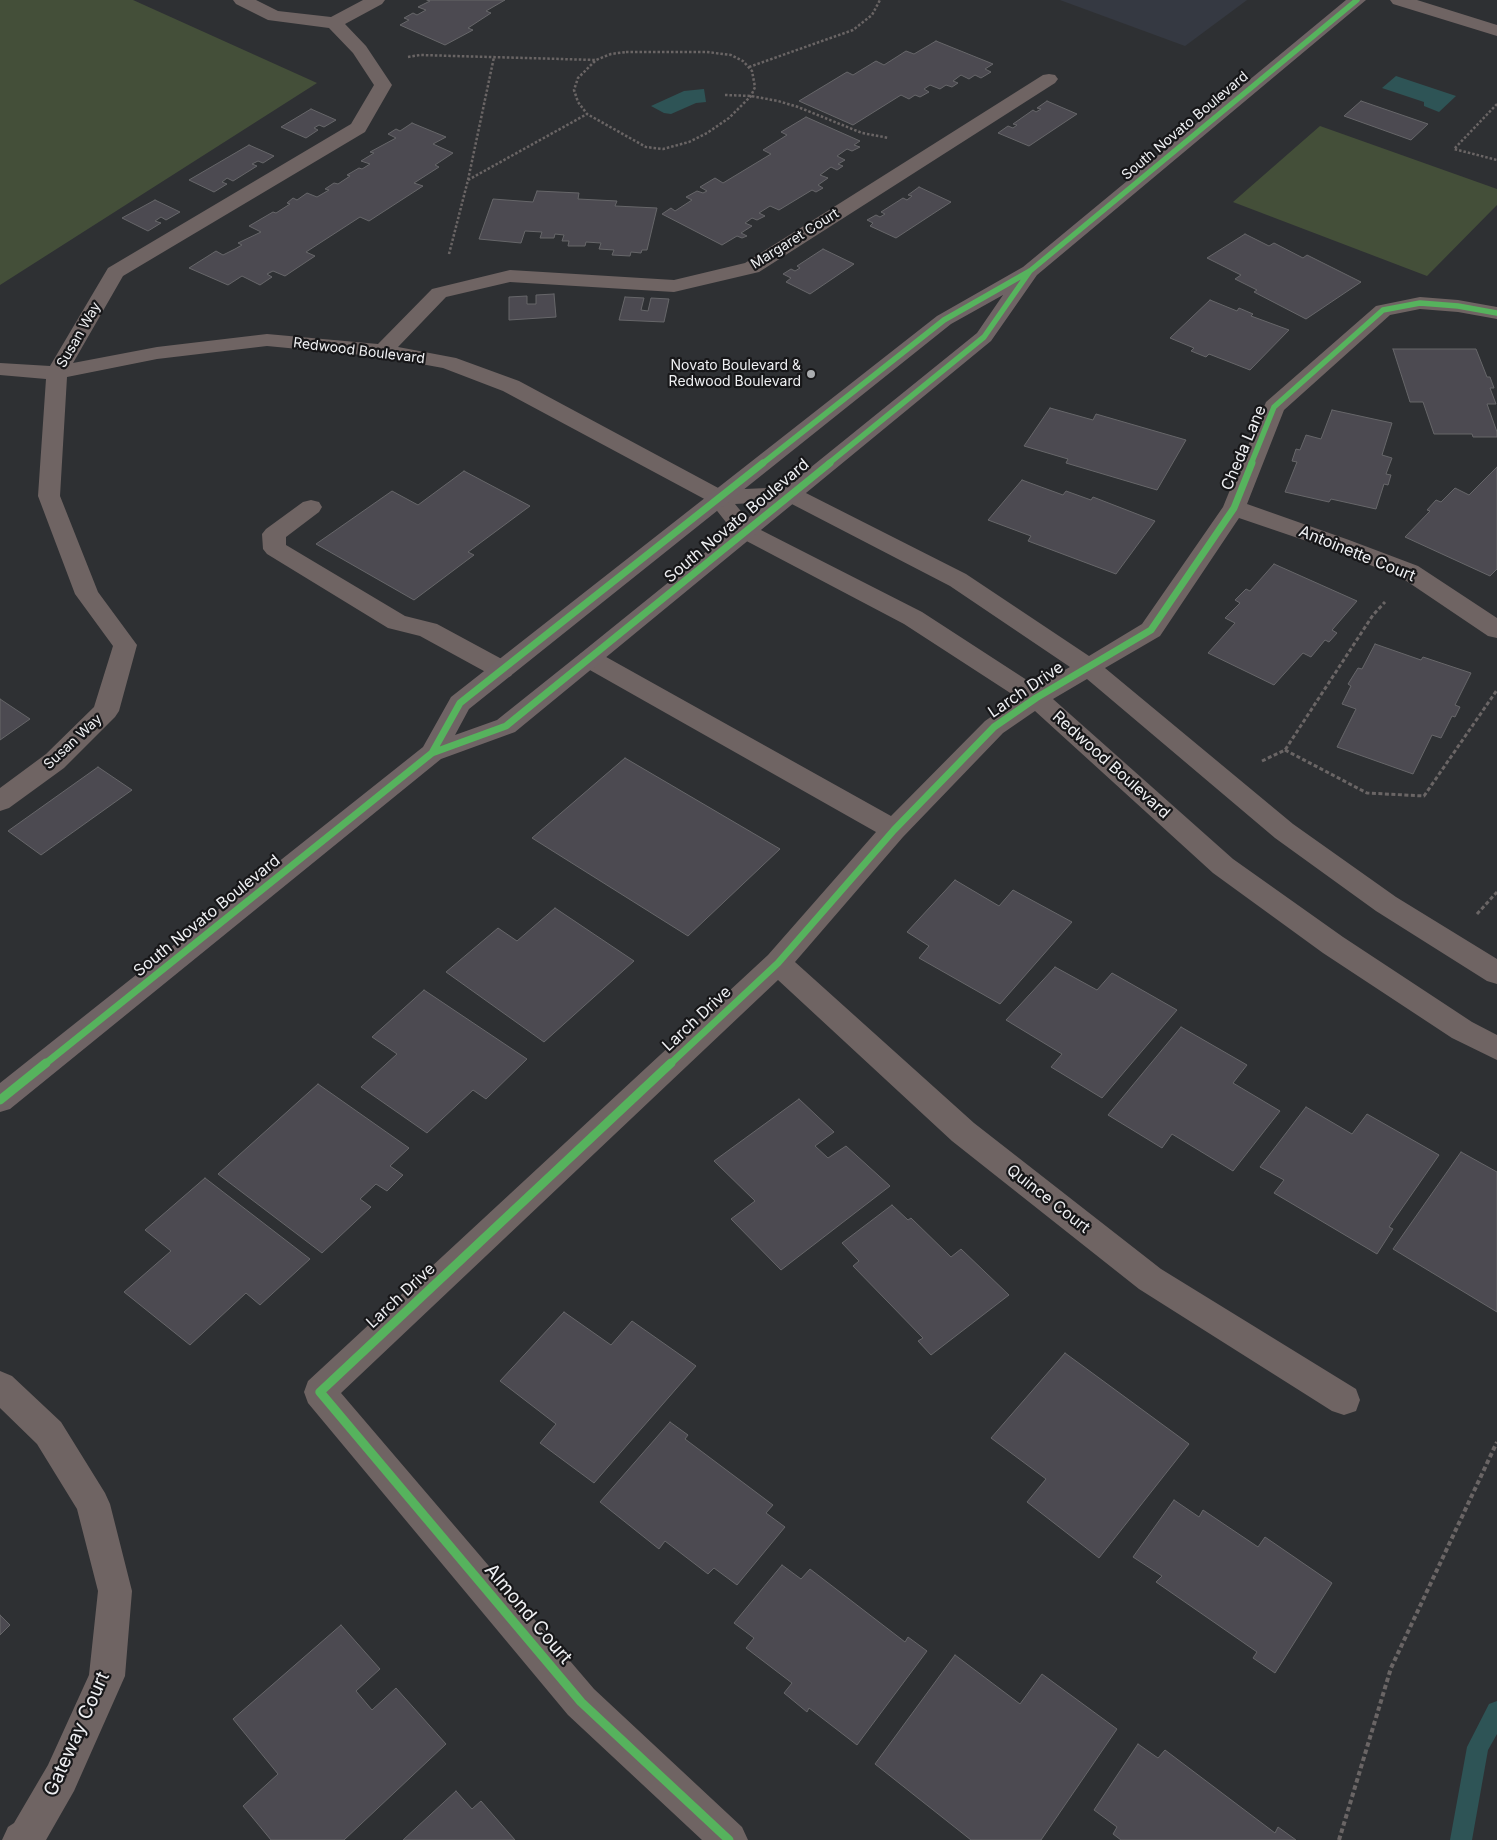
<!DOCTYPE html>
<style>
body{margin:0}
canvas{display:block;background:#2e3033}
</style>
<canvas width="1497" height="1840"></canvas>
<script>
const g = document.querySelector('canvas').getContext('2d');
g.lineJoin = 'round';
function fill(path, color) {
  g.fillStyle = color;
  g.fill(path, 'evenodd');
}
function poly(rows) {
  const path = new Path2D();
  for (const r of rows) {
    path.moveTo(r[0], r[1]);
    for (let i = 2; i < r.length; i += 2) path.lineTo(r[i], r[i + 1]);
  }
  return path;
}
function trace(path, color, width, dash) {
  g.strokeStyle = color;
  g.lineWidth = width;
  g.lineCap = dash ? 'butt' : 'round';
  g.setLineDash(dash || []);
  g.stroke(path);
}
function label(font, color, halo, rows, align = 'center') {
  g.font = font + ' Inter,sans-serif';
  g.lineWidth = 4.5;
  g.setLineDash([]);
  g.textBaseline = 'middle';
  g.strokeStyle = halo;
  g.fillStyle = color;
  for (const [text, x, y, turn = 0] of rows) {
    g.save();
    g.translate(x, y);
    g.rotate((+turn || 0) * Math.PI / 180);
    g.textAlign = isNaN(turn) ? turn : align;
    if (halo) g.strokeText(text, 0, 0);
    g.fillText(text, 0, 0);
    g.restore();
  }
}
const built = poly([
 [1060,0,1247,0,1185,46]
]);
const green = poly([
 [0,0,133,0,317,83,0,285],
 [1320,126,1497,189,1497,205,1427,276,1233,202]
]);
const water = poly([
 [1396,76,1456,96,1439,112,1424,106,1424,102,1382,88],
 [704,89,706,102,696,103,671,114,664,113,651,106,684,91]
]);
const stream = poly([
 [1497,1701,1497,1734,1488,1750,1472,1840,1450,1840,1467,1747,1489,1704,1497,1701]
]);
const building = poly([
 [427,0,505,0,486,11,491,13,468,28,473,30,445,45,400,25,409,20,404,18,413,13,417,15,426,10,418,7,430,1,427,0],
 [936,41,993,64,985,69,991,72,981,78,975,75,969,79,961,75,953,81,958,83,952,87,946,85,940,89,930,85,924,89,929,92,920,97,915,95,909,99,901,95,853,125,799,101,847,72,853,75,876,61,884,65,906,51,914,54,936,41],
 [1047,101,1077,114,1029,146,998,133,1008,126,1013,128,1017,125,1013,124,1033,110,1036,112,1041,109,1037,108,1047,101],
 [1361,101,1428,124,1411,140,1344,116,1361,101],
 [311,109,336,120,324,127,319,125,314,128,318,130,306,138,281,127,311,109],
 [806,117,860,141,854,145,860,147,852,151,847,149,837,156,845,160,838,164,843,166,837,170,831,167,820,175,828,178,818,185,823,188,816,192,812,190,779,210,770,206,759,213,765,216,757,220,752,218,745,223,752,226,741,233,747,236,742,238,737,236,722,245,662,214,671,208,675,211,692,200,686,197,697,191,703,193,707,191,700,187,715,178,723,183,771,154,763,150,787,135,781,132,806,117],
 [412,123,446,137,433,144,453,153,435,165,439,167,414,183,423,186,369,221,360,217,306,252,315,256,285,276,273,271,267,274,272,277,260,285,242,276,228,285,189,268,216,251,223,255,235,249,242,245,238,243,261,232,249,226,273,212,276,213,290,204,287,203,293,198,297,200,307,193,317,197,329,190,325,189,334,183,338,184,350,176,347,175,359,168,362,169,370,164,361,161,374,153,370,152,396,138,388,134,396,129,400,131,412,123],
 [249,145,274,156,263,163,258,161,252,164,257,166,233,181,227,178,222,182,227,184,214,192,189,180,249,145],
 [919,187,951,202,896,238,870,226,873,223,867,220,876,215,880,217,885,214,881,212,903,198,907,200,912,196,908,195,919,187],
 [537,191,579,193,578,199,617,201,615,206,657,208,647,250,642,250,641,253,631,252,630,256,612,255,614,250,599,249,601,243,586,242,585,246,568,246,569,241,562,241,564,235,555,234,554,238,540,238,542,232,525,231,521,243,479,239,493,199,533,202,537,191],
 [155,200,180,212,166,220,161,217,155,221,161,223,148,231,122,218,155,200],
 [1245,234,1269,246,1274,243,1303,258,1307,255,1361,282,1306,319,1254,292,1257,290,1235,279,1241,275,1207,258,1245,234],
 [823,249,854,264,810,294,786,282,791,278,783,274,791,269,795,271,800,268,797,266,823,249],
 [554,294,556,317,509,320,509,297,527,296,527,304,536,304,536,295,554,294],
 [625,297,644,298,641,310,648,311,651,298,669,299,664,322,619,320,625,297],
 [1210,300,1237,311,1239,308,1253,314,1251,316,1289,330,1250,370,1209,354,1206,357,1191,351,1194,348,1170,338,1210,300],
 [1393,349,1476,349,1487,377,1490,377,1494,388,1490,388,1496,404,1487,404,1497,432,1497,437,1473,437,1472,434,1434,434,1423,402,1410,402,1393,349],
 [1050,408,1093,420,1096,414,1186,440,1157,490,1066,463,1068,459,1024,446,1050,408],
 [1332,410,1392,423,1382,455,1392,458,1386,474,1391,475,1388,485,1384,484,1376,509,1331,499,1329,502,1285,492,1297,462,1292,461,1296,449,1300,450,1306,435,1321,439,1332,410],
 [1497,467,1497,569,1490,576,1405,537,1430,511,1427,510,1436,500,1441,502,1455,488,1469,495,1497,467],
 [464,471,530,506,468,552,474,555,414,600,316,544,392,491,418,505,464,471],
 [1022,480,1063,495,1066,491,1091,500,1093,497,1155,521,1116,574,1028,541,1031,536,988,520,1022,480],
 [1274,564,1357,601,1332,630,1337,633,1329,642,1325,640,1311,657,1303,653,1274,685,1208,653,1235,623,1225,618,1240,603,1235,600,1246,589,1250,591,1274,564],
 [1375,644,1421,660,1423,657,1471,673,1455,705,1460,707,1455,717,1452,716,1441,738,1432,735,1413,774,1337,747,1356,709,1342,704,1351,686,1348,684,1358,668,1362,669,1375,644],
 [0,699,30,719,0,740,0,699],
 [625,758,780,849,688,936,532,838,625,758],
 [98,767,132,790,41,855,8,831,98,767],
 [955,880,999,906,1013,890,1072,922,1000,1004,919,958,929,946,907,932,955,880],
 [555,908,634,961,544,1042,446,972,498,928,517,941,555,908],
 [1055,967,1097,990,1112,973,1177,1010,1102,1098,1051,1067,1062,1054,1006,1020,1055,967],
 [424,990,527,1059,486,1099,473,1090,427,1133,361,1087,397,1054,372,1037,424,990],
 [1181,1027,1247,1065,1233,1083,1280,1111,1233,1171,1172,1134,1162,1148,1108,1115,1181,1027],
 [318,1084,409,1148,390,1166,403,1175,387,1191,376,1184,360,1199,371,1207,322,1253,218,1174,318,1084],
 [799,1099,834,1132,815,1146,828,1158,846,1146,890,1186,781,1270,731,1219,755,1201,714,1161,799,1099],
 [1306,1107,1352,1134,1367,1114,1439,1155,1389,1227,1393,1229,1377,1254,1274,1193,1284,1180,1260,1167,1306,1107],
 [1461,1152,1497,1172,1497,1312,1393,1249,1461,1152],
 [205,1178,310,1259,260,1305,246,1293,190,1345,124,1292,171,1251,145,1230,205,1178],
 [892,1205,908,1220,911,1218,951,1257,961,1249,1009,1295,931,1355,918,1341,923,1338,853,1266,859,1261,842,1243,892,1205],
 [564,1312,611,1345,632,1321,696,1366,594,1483,540,1443,556,1424,500,1381,564,1312],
 [1065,1353,1189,1444,1099,1558,1027,1502,1046,1479,991,1438,1065,1353],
 [670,1422,688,1435,685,1439,773,1505,766,1513,785,1527,737,1585,714,1568,708,1574,665,1541,659,1549,600,1502,670,1422],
 [1174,1500,1199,1517,1203,1510,1258,1547,1265,1537,1332,1583,1275,1673,1253,1658,1257,1652,1156,1582,1162,1576,1133,1557,1174,1500],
 [782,1565,801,1579,810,1569,905,1642,908,1637,927,1651,857,1745,809,1708,807,1712,784,1693,792,1683,746,1648,754,1638,734,1623,782,1565],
 [0,1615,10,1625,0,1635,0,1615],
 [341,1625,380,1669,356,1691,372,1710,396,1688,446,1744,344,1840,271,1840,243,1806,278,1774,233,1719,341,1625],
 [955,1655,1020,1704,1042,1674,1117,1729,1041,1840,971,1840,875,1764,955,1655],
 [1138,1744,1158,1758,1165,1750,1275,1833,1278,1827,1296,1840,1121,1840,1113,1834,1117,1827,1094,1810,1138,1744],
 [456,1791,472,1809,481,1801,515,1840,403,1840,456,1791]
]);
const pathFar2 = poly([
 [626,52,707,52,731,55,743,61,752,71,755,87,751,96,729,118,707,133,689,142,663,149,646,147,587,114,578,102,574,90,578,78,596,60,611,54,626,52],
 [408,57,420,55,596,60],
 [749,67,853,30,872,15,880,0],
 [725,95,751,96,778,101,798,107,862,133,889,138],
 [1497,104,1454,149,1497,160],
 [468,180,587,114],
 [449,254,468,180,494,57]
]);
const pathFar1 = poly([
 [1285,750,1367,793,1424,796,1497,690],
 [1262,761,1285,750,1373,615,1385,602],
 [1477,914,1497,892]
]);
const path = poly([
 [1339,1840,1391,1668,1497,1442]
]);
const minor = poly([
 [233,0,256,0,278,11,331,17,363,0,385,0,382,4,345,24,366,46,392,85,365,132,123,276,73,363,157,347,267,334,378,344,432,289,510,270,674,280,745,263,1043,75,1049,74,1055,75,1058,79,1055,83,759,272,674,292,510,282,446,297,398,347,456,358,519,381,722,490,790,487,798,489,966,574,1089,656,1142,624,1223,507,1266,402,1376,306,1420,297,1458,300,1497,307,1497,319,1458,312,1420,309,1390,315,1284,410,1247,504,1349,540,1418,566,1497,618,1497,638,1488,636,1402,578,1333,550,1239,518,1160,636,1105,668,1293,824,1396,897,1497,959,1497,984,1487,981,1376,911,1275,838,1087,679,1053,699,1233,859,1343,937,1472,1022,1497,1035,1497,1060,1452,1038,1323,953,1213,873,1035,711,1003,733,903,837,795,962,974,1123,1161,1269,1356,1389,1360,1400,1356,1411,1344,1415,1332,1411,1139,1289,952,1141,778,980,341,1393,594,1689,742,1827,748,1840,702,1840,568,1715,308,1403,304,1392,308,1381,768,955,876,832,581,665,578,659,581,653,590,651,599,653,891,816,985,721,1018,698,904,624,737,536,710,502,503,391,443,368,383,357,267,346,157,359,67,377,60,496,98,592,137,645,119,711,115,717,64,768,9,808,0,811,0,788,46,754,94,707,113,646,75,594,38,496,46,379,0,375,0,363,50,366,108,268,351,124,374,85,353,53,329,28,268,20,236,4,233,0],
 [786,501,950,586,1070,667,1036,686,922,612,753,526,735,504,786,501],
 [1390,0,1417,0,1497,25,1497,36,1393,4,1390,0],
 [311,500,319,502,322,507,319,512,286,537,286,545,405,616,437,624,511,664,514,670,511,676,502,679,493,676,420,636,388,628,267,554,263,549,262,534,266,529,303,502,311,500],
 [0,1371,12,1376,61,1422,105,1493,110,1504,132,1591,125,1676,74,1791,46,1840,2,1840,8,1827,14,1823,48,1765,89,1675,98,1591,77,1509,37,1444,0,1408,0,1371]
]);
const major = poly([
 [1346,0,1366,0,1037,275,991,341,515,732,441,759,10,1109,0,1112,0,1083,423,747,451,697,937,316,1023,267,1346,0],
 [1003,295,977,333,581,653,497,720,455,735,469,709,951,324,1003,295]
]);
const cyclewayFar2 = poly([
 [762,464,944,320,1030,271,1357,0],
 [828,464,984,337,1030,271],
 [1251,464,1274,407,1383,310,1420,303,1458,306,1497,313]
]);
const cyclewayFar1 = poly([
 [432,753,460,703,763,463],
 [45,1064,432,753,506,726,830,463],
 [670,1064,778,963,894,830,994,727,1036,698,1151,630,1234,508,1252,463]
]);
const cycleway = poly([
 [671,1063,320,1392,581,1702,729,1840],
 [0,1100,46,1063]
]);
const markers = [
 [811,374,5,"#abadb0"]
];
const farStreetnames = [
 ["South Novato Boulevard",1185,126,-40],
 ["Margaret Court",795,239,-32],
 ["Susan Way",79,335,-60],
 ["Redwood Boulevard",359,351,7],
 ["Susan Way",73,742,-43]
];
const farPoinames = [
 ["Novato Boulevard &",801,366],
 ["Redwood Boulevard",801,382]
];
const streetNames = [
 ["Cheda Lane",1244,448,-67],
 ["South Novato Boulevard",737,521,-40],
 ["Antoinette Court",1357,554,22],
 ["Larch Drive",1026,690,-34],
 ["Redwood Boulevard",1111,765,42],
 ["South Novato Boulevard",207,916,-39],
 ["Larch Drive",697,1019,-43],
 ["Quince Court",1048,1199,38],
 ["Larch Drive",401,1296,-43]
];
const nearStreetnames = [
 ["Almond Court",528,1614,50],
 ["Gateway Court",77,1734,-66]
];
fill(built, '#353942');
fill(green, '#444f39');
fill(water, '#2e5456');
fill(stream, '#2e5456');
fill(building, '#4c4a51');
trace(building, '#666669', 1);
trace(pathFar2, '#6a6565', 2.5, [2.5, 2]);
trace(pathFar1, '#6a6565', 3, [4, 2.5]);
trace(path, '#6a6565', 4, [4.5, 3]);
fill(minor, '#6f6463');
fill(major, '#6f6465');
trace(cyclewayFar2, '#56b35d', 5.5);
trace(cyclewayFar1, '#56b35d', 7);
trace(cycleway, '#56b35d', 9);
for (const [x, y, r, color] of markers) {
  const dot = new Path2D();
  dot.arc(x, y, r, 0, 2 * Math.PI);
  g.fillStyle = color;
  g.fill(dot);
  trace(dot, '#171719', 2);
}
label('14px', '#eff0f3', '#171719', farStreetnames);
label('14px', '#eff0f3', '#171719', farPoinames, 'right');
label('16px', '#eff0f3', '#171719', streetNames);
label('19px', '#eff0f3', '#171719', nearStreetnames);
</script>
